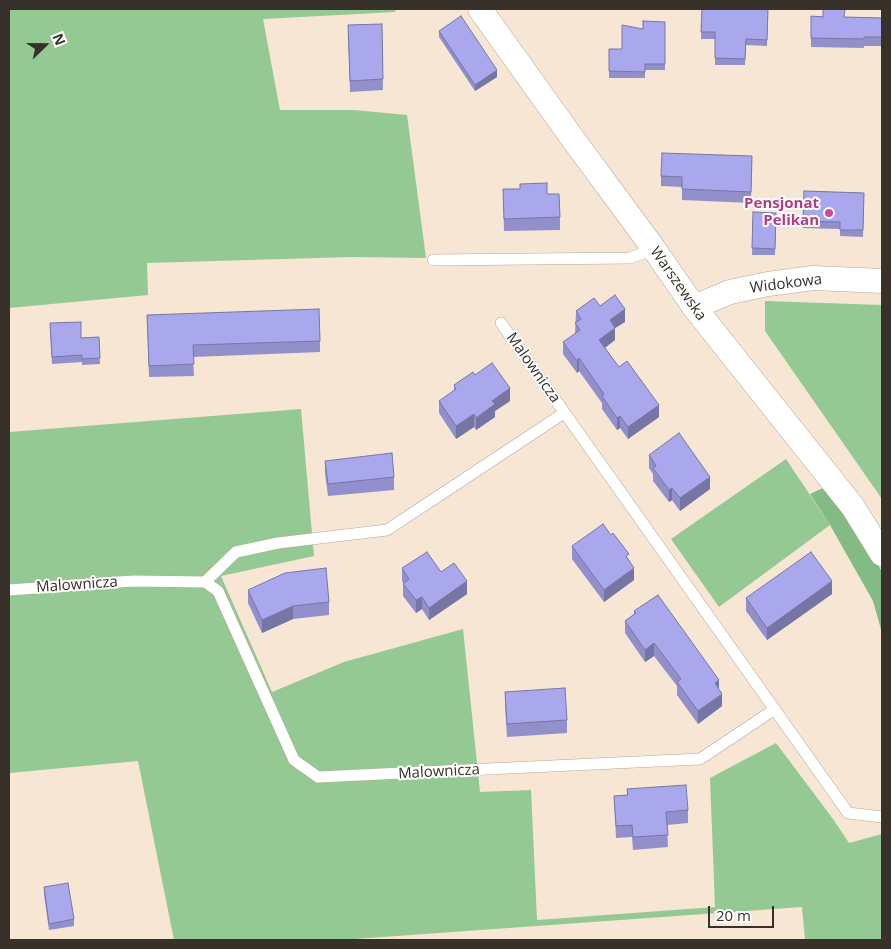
<!DOCTYPE html>
<style>
body{margin:0}
#map{position:relative;width:891px;height:949px;overflow:hidden;background:#f7e6d3;font-family:"Open Sans",sans-serif}
canvas{display:block}
.frame{position:absolute;inset:0;border:10px solid #373129;pointer-events:none}
.north{position:absolute;left:20px;top:20px;width:50px;height:50px;-webkit-text-stroke:4px #fff;paint-order:stroke;rotate:68deg;font-size:14px;font-weight:700;line-height:20px;text-align:center;color:#373129}
.north::after{content:'';display:block;margin:auto;width:18px;height:22px;background:#373129;clip-path:polygon(50% 0,100% 100%,50% 72%,0 100%)}
.scale{position:absolute;left:708px;top:906px;width:66px;height:22px;box-sizing:border-box;border:2px solid #373129;border-top:0;padding-left:6px;font-size:15px;line-height:18px;white-space:nowrap;color:#373129;-webkit-text-stroke:4px #fff;paint-order:stroke}
</style>
<div id="map">
<canvas width="891" height="949"></canvas>
<div class="frame"></div>
<div class="north">N</div>
<div class="scale">20 m</div>
</div>
<script>
const g = document.querySelector('canvas').getContext('2d');
g.lineJoin = 'round';
function fill(path, color) {
  g.fillStyle = color;
  g.fill(path, 'evenodd');
}
function poly(rows) {
  const path = new Path2D();
  for (const r of rows) {
    path.moveTo(r[0], r[1]);
    for (let i = 2; i < r.length; i += 2) path.lineTo(r[i], r[i + 1]);
  }
  return path;
}
function trace(path, color, width, dash) {
  g.strokeStyle = color;
  g.lineWidth = width;
  g.lineCap = dash ? 'butt' : 'round';
  g.setLineDash(dash || []);
  g.stroke(path);
}
function label(font, color, halo, rows, align = 'center') {
  g.font = font + ' "Open Sans",sans-serif';
  g.lineWidth = 4;
  g.setLineDash([]);
  g.textBaseline = 'middle';
  g.strokeStyle = halo;
  g.fillStyle = color;
  for (const [text, x, y, turn = 0] of rows) {
    g.save();
    g.translate(x, y);
    g.rotate((+turn || 0) * Math.PI / 180);
    g.textAlign = isNaN(turn) ? turn : align;
    if (halo) g.strokeText(text, 0, 0);
    g.fillText(text, 0, 0);
    g.restore();
  }
}
const green = poly([
 [9,9,396,9,395,12,263,19,280,110,354,110,407,115,426,258,351,257,147,263,148,295,9,308],
 [765,301,882,305,882,499,765,331],
 [301,409,314,556,221,576,272,692,344,662,463,629,480,792,531,790,537,920,715,907,710,778,776,743,833,819,849,843,882,834,882,940,805,940,802,907,341,940,174,940,138,761,9,773,9,432],
 [786,459,830,525,719,607,671,539]
]);
const forest = poly([
 [825,487,868,546,882,572,882,633,873,601,830,525,810,494]
]);
const service = poly([
 [433,260,630,258,654,249],
 [501,323,848,813,882,817],
 [205,582,218,591,294,760,318,777,700,759,775,709],
 [9,590,133,581,205,582,236,552,278,543,387,530,564,413]
]);
const minor = poly([
 [480,9,570,135,654,249,694,307,853,507,882,554],
 [694,307,730,292,768,284,813,278,882,281]
]);
const wall = poly([
 [702,9,768,9,767,46,746,45,745,65,715,65,715,39,701,39],
 [811,16,882,18,882,46,864,46,864,48,811,47],
 [665,22,665,70,645,70,645,78,609,78,609,49,622,49,643,29],
 [382,24,383,90,350,92,348,25],
 [439,31,497,77,475,91,439,37],
 [752,156,751,203,682,200,682,187,661,186,661,176],
 [503,189,547,194,560,217,560,230,504,231],
 [804,191,864,193,863,237,840,236,840,229,803,228],
 [753,212,776,213,775,255,752,255],
 [600,306,625,322,615,328,615,340,605,348,619,367,659,417,628,439,620,428,617,430,602,409,602,403,579,371,577,373,563,354,563,342,575,334,576,311],
 [147,315,320,341,320,352,193,357,194,376,149,377],
 [50,330,81,338,99,337,100,364,82,365,82,362,52,364],
 [475,375,510,401,495,411,495,417,476,430,474,427,456,439,439,413,439,401,454,391,454,385],
 [649,455,710,489,680,511,672,500,669,502,653,481,653,474,649,468],
 [325,461,394,477,394,490,328,496,325,473],
 [611,535,629,560,634,580,604,602,572,559,572,546],
 [402,568,441,572,467,594,429,620,422,609,416,613,403,596,403,583,402,581],
 [248,590,329,602,329,615,293,619,262,633,248,603],
 [832,594,767,640,746,611,746,598],
 [634,611,719,689,722,706,698,724,677,695,677,686,654,656,645,662,625,633,625,621,634,614],
 [505,692,567,720,567,733,507,737,505,705],
 [627,789,688,810,688,823,667,825,668,847,633,850,632,837,616,838,614,796,627,795],
 [44,887,74,919,74,926,49,930,44,894]
]);
const shadedWall = poly([
 [497,70,497,77,475,91,475,85],
 [625,309,625,322,615,328,615,340,599,352,599,340,610,320],
 [579,358,579,371,577,373,577,361],
 [510,388,510,401,495,411,495,417,476,430,476,418,492,401],
 [659,405,659,417,628,439,628,427],
 [474,414,474,427,456,439,456,426],
 [620,416,620,428,617,430,617,418],
 [710,477,710,489,680,511,680,498],
 [672,488,672,500,669,502,669,490],
 [634,568,634,580,604,602,604,590],
 [467,581,467,594,429,620,429,608],
 [832,581,832,594,767,640,767,628],
 [422,597,422,609,416,613,416,600],
 [293,606,293,619,262,633,262,620],
 [654,643,654,656,645,662,645,650],
 [719,680,719,693,715,683],
 [722,694,722,706,698,724,698,711]
]);
const building = poly([
 [702,9,768,9,767,40,746,39,745,59,715,58,715,32,701,32,702,9],
 [823,9,845,9,844,17,882,18,882,37,864,37,864,39,811,38,811,16,823,17,823,9],
 [461,16,497,70,475,85,439,31,461,16],
 [643,21,665,22,665,64,645,64,645,72,609,71,609,49,622,49,622,25,643,29,643,21],
 [382,24,383,79,350,81,348,25,382,24],
 [662,153,752,156,751,192,682,189,682,177,661,176,662,153],
 [547,183,547,194,559,194,560,217,504,219,503,189,520,189,520,184,547,183],
 [804,191,864,193,863,230,840,230,840,222,803,221,804,191],
 [753,212,776,213,775,249,752,248,753,212],
 [615,295,625,309,610,320,615,328,599,340,619,367,627,361,659,405,628,427,620,416,617,418,602,396,604,394,579,358,577,361,563,342,580,330,575,323,581,319,576,311,594,298,600,306,615,295],
 [319,309,320,341,193,345,194,364,149,366,147,315,319,309],
 [81,322,81,338,99,337,100,358,82,359,82,355,52,357,50,323,81,322],
 [492,363,510,388,492,401,495,404,476,418,474,414,456,426,439,401,456,389,454,385,473,372,475,375,492,363],
 [679,433,710,477,680,498,672,488,669,490,653,468,656,466,649,455,679,433],
 [392,453,394,477,328,484,325,461,392,453],
 [603,524,611,535,613,533,629,554,626,556,634,568,604,590,572,546,603,524],
 [427,552,441,572,454,563,467,581,429,608,422,597,416,600,403,584,409,579,402,568,427,552],
 [811,552,832,581,767,628,746,598,811,552],
 [326,568,329,602,293,606,262,620,248,590,285,573,326,568],
 [658,595,719,680,715,683,722,694,698,711,677,682,681,679,654,643,645,650,625,621,636,613,634,611,658,595],
 [565,688,567,720,507,724,505,692,565,688],
 [686,785,688,810,666,812,668,835,633,837,632,825,616,826,614,796,628,795,627,789,686,785],
 [68,883,74,919,49,924,44,887,68,883]
]);
const markers = [
 [829,213,5,"#d1479c"]
];
const hotelNames = [
 ["Pensjonat",819,204],
 ["Pelikan",819,221]
];
const streetNames = [
 ["Warszewska",678,284,55],
 ["Widokowa",786,284,-7],
 ["Malownicza",533,368,55],
 ["Malownicza",77,585,-4],
 ["Malownicza",439,772,-3]
];
fill(green, '#94c993');
fill(forest, '#84bb84');
trace(service, '#b6a794', 12);
trace(minor, '#b6a794', 25);
trace(service, '#fff', 11);
trace(minor, '#fff', 24);
fill(wall, '#9190cb');
fill(shadedWall, '#7676a5');
fill(building, '#a9a8ec');
trace(building, '#7676a5', 1);
for (const [x, y, r, color] of markers) {
  const dot = new Path2D();
  dot.arc(x, y, r, 0, 2 * Math.PI);
  g.fillStyle = color;
  g.fill(dot);
  trace(dot, '#fff', 2);
}
label('bold 15px', '#b23c85', '#fff', hotelNames, 'right');
label('15px', '#373129', '#fff', streetNames);
</script>
